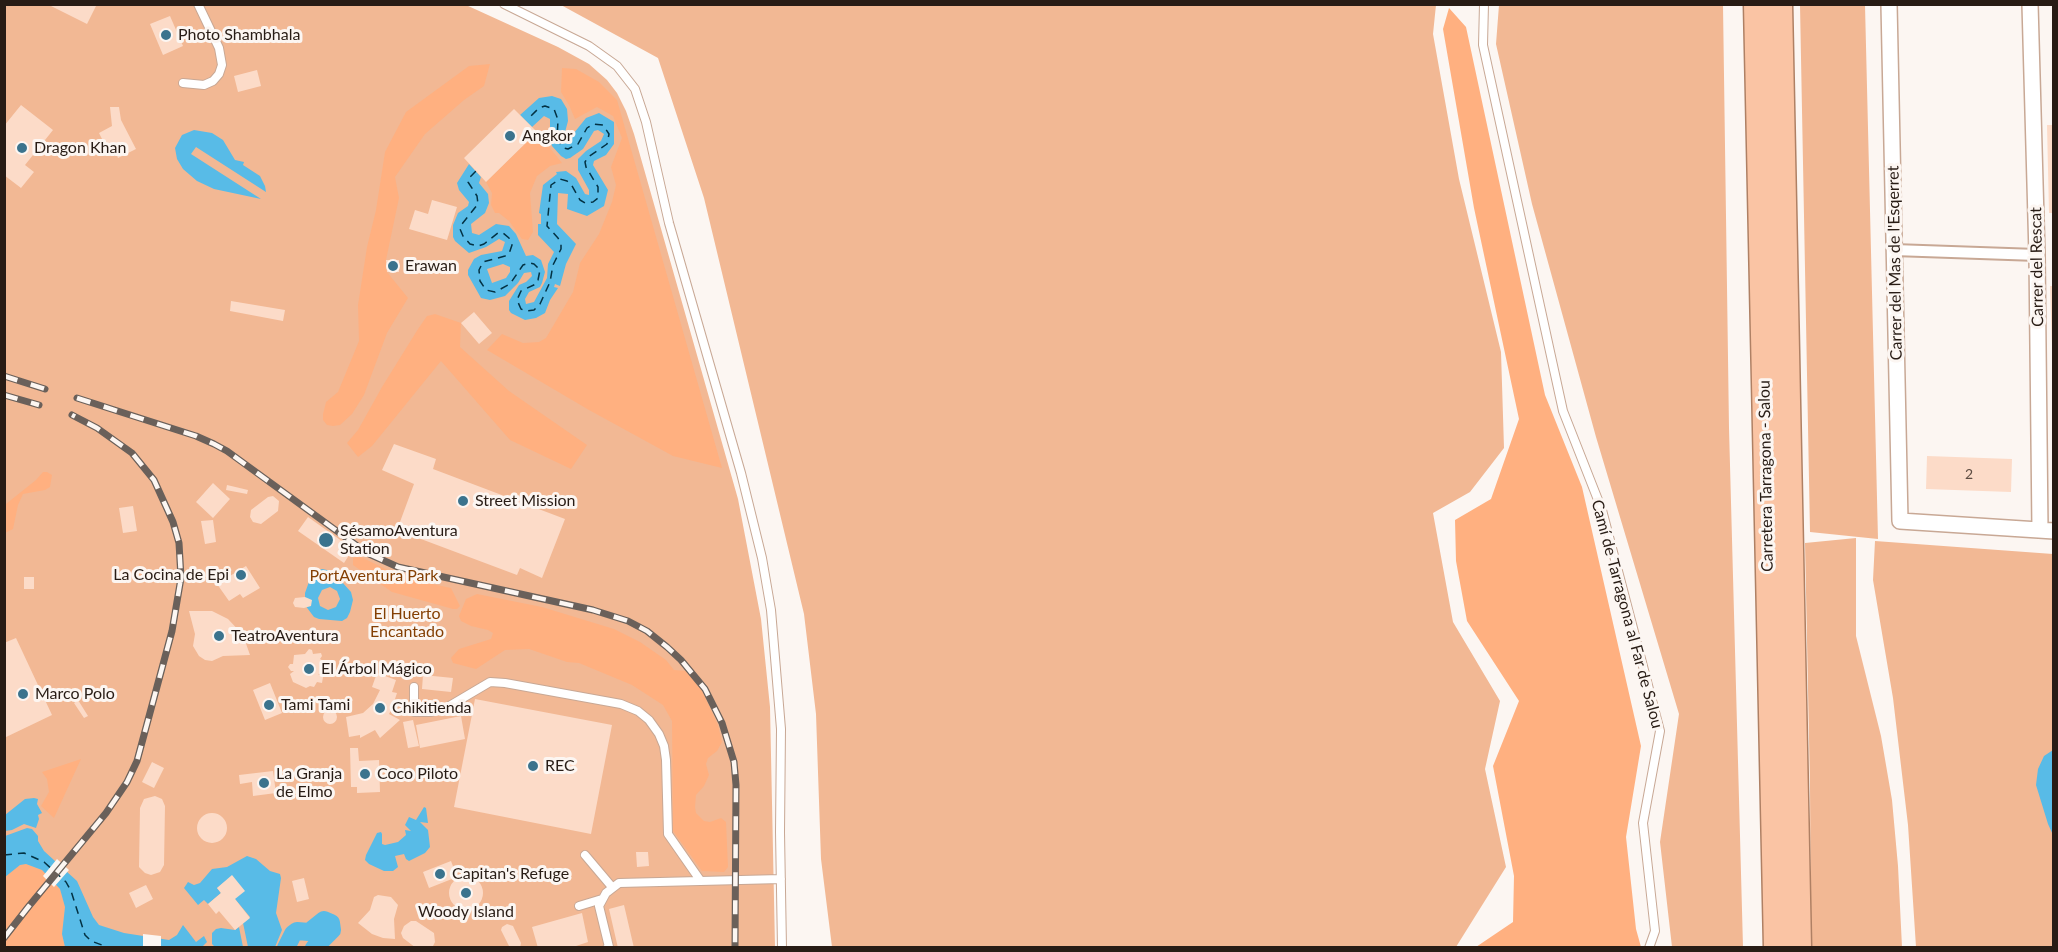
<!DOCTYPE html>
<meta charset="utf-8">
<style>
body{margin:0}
#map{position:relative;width:2058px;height:952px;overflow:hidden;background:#fcf6f2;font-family:Lato,sans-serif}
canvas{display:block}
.frame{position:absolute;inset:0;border:6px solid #281c15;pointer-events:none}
</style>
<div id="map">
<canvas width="2058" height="952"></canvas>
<div class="frame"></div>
</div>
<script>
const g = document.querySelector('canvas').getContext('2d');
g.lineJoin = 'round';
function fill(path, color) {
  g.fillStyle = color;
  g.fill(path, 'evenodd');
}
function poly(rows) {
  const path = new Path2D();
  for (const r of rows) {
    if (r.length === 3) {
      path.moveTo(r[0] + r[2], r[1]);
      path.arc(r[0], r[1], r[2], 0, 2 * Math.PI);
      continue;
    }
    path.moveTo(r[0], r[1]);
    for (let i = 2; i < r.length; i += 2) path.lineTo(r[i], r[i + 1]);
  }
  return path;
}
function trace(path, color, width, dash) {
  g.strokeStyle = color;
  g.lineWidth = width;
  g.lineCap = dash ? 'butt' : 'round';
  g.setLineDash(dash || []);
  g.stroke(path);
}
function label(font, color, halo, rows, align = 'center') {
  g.font = font + ' Lato,sans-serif';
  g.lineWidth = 6;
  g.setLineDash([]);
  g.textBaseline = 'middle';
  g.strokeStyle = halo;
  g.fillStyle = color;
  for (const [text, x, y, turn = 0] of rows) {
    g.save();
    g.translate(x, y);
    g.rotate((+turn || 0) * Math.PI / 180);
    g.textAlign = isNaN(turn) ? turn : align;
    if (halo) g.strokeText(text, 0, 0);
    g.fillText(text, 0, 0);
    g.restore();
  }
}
const green = poly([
 [5,5,466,5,558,47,589,64,607,80,617,93,626,111,634,134,738,499,761,619,770,707,775,947,5,948],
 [561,5,1436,5,1433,34,1459,179,1501,352,1504,448,1470,492,1433,513,1453,622,1500,701,1485,769,1506,867,1456,947,832,947,821,859,816,714,804,614,704,198,658,58],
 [1499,5,1723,5,1729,428,1743,947,1672,947,1660,842,1679,714,1596,437,1532,204,1496,44],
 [1800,5,1865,5,1878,539,1810,532],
 [1856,538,1856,636,1881,736,1892,800,1898,866,1902,947,1811,947,1810,787,1805,543],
 [1875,541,2053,554,2053,947,1916,947,1908,825,1893,698,1873,580]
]);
const forest = poly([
 [1449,8,1466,27,1545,395,1582,487,1641,746,1626,837,1636,929,1641,947,1476,947,1513,922,1514,876,1493,766,1519,701,1467,621,1456,561,1455,520,1491,499,1519,419,1474,208,1443,29],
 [490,64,484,86,464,100,425,134,395,177,399,198,386,260,387,272,408,298,387,333,364,395,352,414,340,425,333,426,327,425,323,420,323,414,326,402,338,392,359,341,358,305,367,247,376,210,385,152,406,112,469,66],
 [562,68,576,69,599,82,617,100,722,468,673,456,589,410,487,350,502,334,523,343,539,342,546,338,573,292,580,263,599,234,612,202,616,185,611,167,622,138,613,116,597,107,575,119,569,105,561,92],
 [537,132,562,163,550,166,537,176,530,193,533,232,528,240,522,239,509,221,499,213,495,213,491,205,492,193,486,182],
 [435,314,461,323,460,347,509,391,587,445,571,469,510,440,441,361,372,446,358,457,347,443,358,430,382,387,418,329,427,316],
 [43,472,47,472,52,475,50,487,45,490,23,494,18,505,13,529,5,533,6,504,36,480],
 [359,556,404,578,451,588,460,606,457,609,453,609,392,592,353,565,353,558],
 [477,594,542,607,614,629,640,642,666,660,674,670,686,671,702,691,718,725,722,742,717,751,708,758,706,764,709,775,704,786,696,795,695,807,696,813,704,821,710,822,721,818,726,822,728,867,724,872,702,871,673,831,672,721,663,705,632,685,579,663,567,662,529,649,505,650,476,669,453,663,451,658,459,649,491,639,493,633,488,630,471,626,461,621,459,616,466,599],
 [81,759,54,818,41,806,49,792,47,779,42,772],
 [26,864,42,870,60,889,65,907,62,934,65,947,5,947,4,877,20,865]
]);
const water = poly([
 [552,96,561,99,567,109,568,121,564,136,570,138,586,118,599,113,614,122,614,144,606,155,594,161,593,165,608,190,604,206,587,216,567,209,568,194,558,193,557,224,576,244,566,264,560,286,555,284,554,287,558,288,550,300,545,313,536,318,525,320,511,313,509,310,509,301,519,285,526,282,532,276,531,272,524,273,518,283,505,296,490,300,481,298,468,275,468,270,474,259,481,255,502,251,505,242,499,239,486,247,469,253,455,241,453,237,453,225,458,213,468,206,469,202,459,190,457,183,469,164,481,177,479,183,488,194,489,203,485,213,471,224,472,233,479,235,496,224,509,226,516,234,526,256,533,255,541,260,545,272,542,283,540,287,529,292,525,299,526,304,534,302,547,278,548,264,554,252,538,235,538,224,541,224,541,214,539,213,543,185,557,174,556,172,566,171,576,178,585,194,589,195,589,190,578,170,578,159,586,151,601,141,604,134,598,130,594,131,583,149,570,158,566,159,561,156,552,146,550,140,550,119,544,116,532,127,520,115,539,98],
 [503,264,510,267,510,272,506,278,492,283,487,269],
 [194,130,212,133,223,140,235,160,244,162,243,165,260,176,265,186,266,192,196,147,191,154,261,199,214,189,197,181,183,169,177,159,175,148,182,135],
 [322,569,332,571,351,592,353,600,350,612,347,618,342,621,319,619,314,617,305,605,305,593,310,579,315,572],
 [330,587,337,591,340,599,336,607,328,610,320,606,318,598,322,590],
 [2053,750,2053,835,2048,824,2036,785,2038,769,2044,756],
 [34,798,38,799,37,804,42,813,38,815,39,819,36,828,24,824,12,830,5,831,5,815,25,799],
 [424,807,426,808,428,823,420,822,428,830,430,847,425,853,409,861,406,859,404,854,395,856,398,867,393,871,384,871,369,864,365,860,366,855,377,833,381,832,382,834,382,844,385,845,398,842,406,835,405,830,411,831,405,825,409,817,416,820],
 [27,828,32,829,38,836,38,841,44,851,77,881,93,917,99,925,124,933,169,940,177,935,183,925,196,942,204,936,207,942,203,946,204,948,65,947,62,934,65,907,60,889,42,870,26,864,20,865,5,877,5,836],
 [247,856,256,859,270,871,280,874,281,878,276,913,282,930,275,947,248,947,243,923,250,917,235,899,232,876,217,888,221,893,208,904,204,900,198,905,184,888,188,882,194,885,200,883,212,869,227,867],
 [239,927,243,947,215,947,212,944,212,933,216,929,221,928,235,930]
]);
const pier = poly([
 [57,859,69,870,54,887,43,876],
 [143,934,161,936,161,947,143,947]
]);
const canal = poly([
 [286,948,293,934,297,931,309,932,324,920,331,923,332,930,314,948]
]);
const ferry = poly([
 [476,171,469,178,468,182,477,196,478,204,462,224,460,229,463,236,470,244,478,246,484,244,498,233,503,233,509,238,512,245,509,254,505,256,483,262,479,270,480,281,486,290,495,292,510,284,523,265,530,263,534,264,540,270,538,280,536,284,521,291,517,300,521,309,526,311,534,310,540,304,550,282,553,265,561,249,561,244,558,238,547,226,551,185,560,179,567,181,571,184,580,200,585,203,593,202,598,198,598,187,586,167,585,162,588,157,607,144,609,134,603,125,593,124,587,128,578,144,568,149,564,148,557,140,558,120,554,109,545,106,539,108,527,120],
 [4,855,24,853,44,862,66,882,71,891,85,935,91,941,110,948]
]);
const building = poly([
 [47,4,97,4,87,24],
 [170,16,183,46,163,55,150,24],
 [257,70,261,86,238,92,234,76],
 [21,105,53,130,25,165,34,172,21,188,4,175,4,126],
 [110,107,119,107,121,120,136,149,118,158,116,153,110,155,99,133,112,126],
 [514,109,537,132,486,182,464,158],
 [2047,125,2054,125,2054,213,2049,213],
 [432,200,457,207,447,240,409,229,415,210,428,214],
 [386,260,399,260,399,272,387,272],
 [2050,286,2054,286,2054,347,2052,347],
 [231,301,285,310,283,321,230,311],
 [474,312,492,333,479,344,461,323],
 [394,444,436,459,433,469,565,519,542,578,520,568,517,575,397,530,414,484,382,470],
 [1927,456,2012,459,2011,492,1926,489],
 [213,483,230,499,213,518,196,502],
 [227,485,248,490,247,494,226,490],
 [273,496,279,501,278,511,261,524,253,522,250,517,251,510,268,497],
 [133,506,137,531,123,533,119,508],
 [308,517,353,549,344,563,298,531],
 [213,520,216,542,205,544,201,521],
 [246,566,260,588,243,598,240,594,229,601,217,584],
 [24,577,34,577,34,589,24,589],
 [305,597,312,600,311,606,304,608,295,607,293,603,295,598],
 [189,611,212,611,228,619,243,635,250,655,223,656,212,661,205,660,199,656,193,646,195,634],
 [16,638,52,715,4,738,4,643],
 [309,649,312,650,313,654,321,653,322,656,320,659,325,662,321,666,327,665,329,669,328,673,318,674,323,677,322,683,317,682,314,687,310,686,306,688,293,682,290,674,294,671,291,671,288,667,290,664,293,664,294,655,305,654],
 [377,673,396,680,392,692,397,693,394,702,395,703,389,714,400,720,380,738,375,730,360,738,360,735,349,737,346,717,363,713,373,704,380,690,372,687],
 [423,675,453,678,451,692,422,689],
 [270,683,282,713,265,720,253,690],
 [475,699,612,725,591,834,454,807],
 [78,700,88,716,84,718,74,703],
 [330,717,7],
 [461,716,465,739,420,748,416,725],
 [413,720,419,746,408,748,403,722],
 [350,748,358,748,359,761,379,760,380,792,357,793,357,787,351,787],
 [152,762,164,768,154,788,142,782],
 [273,771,276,793,253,796,252,782,240,784,239,775],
 [155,796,162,799,165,806,164,865,160,872,151,875,145,873,139,867,140,808,144,799],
 [212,828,15],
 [636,852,648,852,649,866,637,867],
 [451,861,457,877,429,888,423,872],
 [232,875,245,891,235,899,250,918,235,930,219,911,216,914,208,904,221,893,217,888],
 [466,893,17],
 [304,878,309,899,297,902,292,881],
 [146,885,153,899,136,908,129,893],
 [378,895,391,897,398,905,394,919,395,939,383,938,372,934,358,923,370,910,374,897],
 [624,905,634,948,618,948,609,909],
 [582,913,588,942,570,948,538,948,532,927],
 [416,921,434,933,435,942,432,948,416,948,403,938,401,933,404,926,411,921],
 [507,924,513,926,521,943,520,948,510,948,501,930,502,927]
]);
const service = poly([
 [504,4,589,46,617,66,635,89,646,122,669,223,741,473,762,558,771,610,781,729,780,832,782,948],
 [1484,4,1483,45,1563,411,1602,510,1660,731,1643,823,1655,931,1649,948],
 [183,83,204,85,213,81,219,74,222,65,219,48,198,4],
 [414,687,414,712,431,712,446,708,490,682,505,683,621,704,638,711,649,720,659,734,664,746,666,760,668,834,700,880],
 [585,855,612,887],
 [579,906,602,899],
 [607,948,609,947,599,906,606,893,619,883,781,879]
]);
const pedestrian = poly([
 [1894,250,2037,255]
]);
const minor = poly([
 [1889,4,1900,521,2054,531],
 [2030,4,2037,255,2040,530]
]);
const trunk = poly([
 [1756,4,1776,948],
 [1780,4,1799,948]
]);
const rail = poly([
 [4,376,45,389],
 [4,395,39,405],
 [77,398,196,436,214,444,227,451,367,553,398,567,593,610,628,621,647,631,667,647,681,660,705,689,722,723,734,762,736,785,735,948],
 [4,938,29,906,106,813,127,782,137,761,172,631,181,578,179,543,173,522,154,480,132,453,97,428,72,415]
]);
const markers = [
 [166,35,6,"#3b738d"],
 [510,136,6,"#3b738d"],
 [22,148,6,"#3b738d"],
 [393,266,6,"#3b738d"],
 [463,501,6,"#3b738d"],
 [326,540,8,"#3b738d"],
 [241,575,6,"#3b738d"],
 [219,636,6,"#3b738d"],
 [309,669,6,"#3b738d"],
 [23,694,6,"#3b738d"],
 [269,705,6,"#3b738d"],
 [380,708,6,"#3b738d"],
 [533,766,6,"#3b738d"],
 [365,774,6,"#3b738d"],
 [264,783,6,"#3b738d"],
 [440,874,6,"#3b738d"],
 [466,893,6,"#3b738d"]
];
const numberNames = [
 ["2",1969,474]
];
const poiNames = [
 ["Photo Shambhala",178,35],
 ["Angkor",522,136],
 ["Dragon Khan",34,148],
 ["Erawan",405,266],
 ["Street Mission",475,501],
 ["SésamoAventura",340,531],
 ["Station",340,549],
 ["La Cocina de Epi",229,575,"right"],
 ["TeatroAventura",231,636],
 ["El Árbol Mágico",321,669],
 ["Marco Polo",35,694],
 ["Tami Tami",281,705],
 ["Chikitienda",392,708],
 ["REC",545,766],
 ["La Granja",276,774],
 ["de Elmo",276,792],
 ["Coco Piloto",377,774],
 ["Capitan's Refuge",452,874],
 ["Woody Island",466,912,"center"]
];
const streetNames = [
 ["Carrer del Mas de l'Esqerret",1895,263,-91],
 ["Carrer del Rescat",2037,267,-91],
 ["Carretera Tarragona - Salou",1766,476,-91],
 ["Camí de Tarragona al Far de Salou",1627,614,75]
];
const parkNames = [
 ["PortAventura Park",374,576],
 ["El Huerto",407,614],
 ["Encantado",407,632]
];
fill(green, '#f2b894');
fill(forest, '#ffb080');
fill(water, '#58bbe7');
fill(pier, '#fcf6f2');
trace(canal, '#58bbe7', 18);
trace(ferry, '#033244', 1.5, [8, 6]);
fill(building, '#fcdbc8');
trace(service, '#c8a895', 10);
trace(pedestrian, '#c8a895', 14);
trace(minor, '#c8a895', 18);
trace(trunk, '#af8064', 27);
trace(service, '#fff', 8);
trace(pedestrian, '#fff', 10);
trace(minor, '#fff', 15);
trace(trunk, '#fac4a4', 24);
trace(rail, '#6a605a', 7);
trace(rail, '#fcf6f2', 4.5, [14]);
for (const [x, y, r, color] of markers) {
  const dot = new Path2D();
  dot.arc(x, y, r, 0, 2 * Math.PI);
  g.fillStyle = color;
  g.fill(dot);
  trace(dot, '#fcf6f2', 2);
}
label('14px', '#5d4c42', null, numberNames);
label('16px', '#281c15', '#fcf6f2', poiNames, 'left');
label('16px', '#281c15', '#fcf6f2', streetNames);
label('16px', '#843f03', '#fcf6f2', parkNames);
</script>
